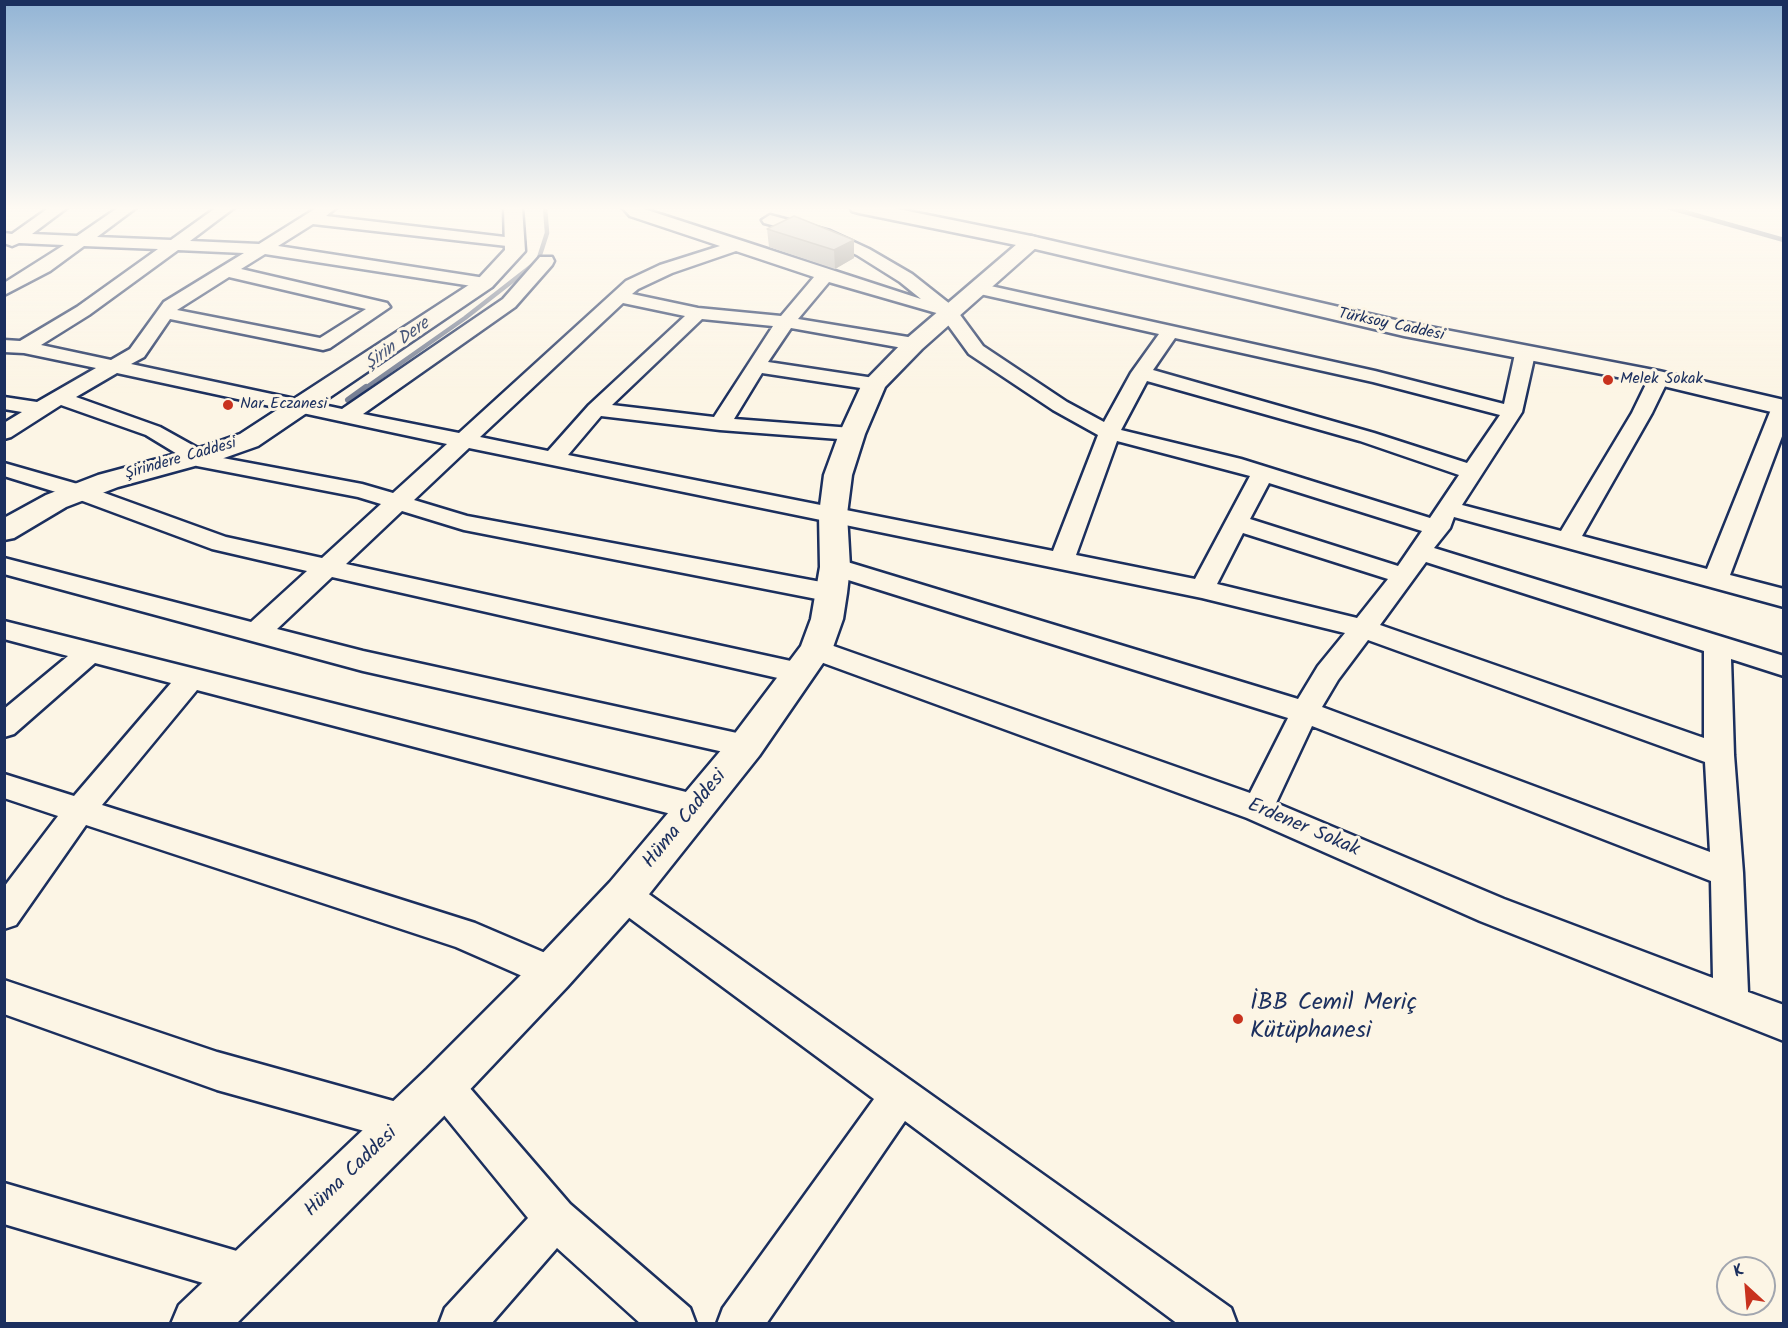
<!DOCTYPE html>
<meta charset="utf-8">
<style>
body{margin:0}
#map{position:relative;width:1788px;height:1328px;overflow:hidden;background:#fcf5e5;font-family:Kalam,sans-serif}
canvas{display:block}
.frame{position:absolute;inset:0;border:6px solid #1b2f5e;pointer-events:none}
.north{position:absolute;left:1716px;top:1256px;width:60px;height:60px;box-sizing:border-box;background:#fcf5e5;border:2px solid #a2a6af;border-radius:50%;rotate:334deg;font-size:16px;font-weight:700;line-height:24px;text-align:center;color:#1b2f5e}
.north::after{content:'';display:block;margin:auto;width:21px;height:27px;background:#c8321e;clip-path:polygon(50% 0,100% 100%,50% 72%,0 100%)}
</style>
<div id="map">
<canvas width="1788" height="1328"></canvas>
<div class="frame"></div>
<div class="north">K</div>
</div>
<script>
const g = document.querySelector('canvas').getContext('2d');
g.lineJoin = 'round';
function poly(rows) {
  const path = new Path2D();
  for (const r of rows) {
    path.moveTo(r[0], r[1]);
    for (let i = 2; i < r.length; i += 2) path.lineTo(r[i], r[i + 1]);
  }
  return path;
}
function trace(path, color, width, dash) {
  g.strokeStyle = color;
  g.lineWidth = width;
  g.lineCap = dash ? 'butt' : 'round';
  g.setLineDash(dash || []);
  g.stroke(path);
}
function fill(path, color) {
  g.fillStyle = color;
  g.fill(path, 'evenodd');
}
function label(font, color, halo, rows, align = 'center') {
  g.font = font + ' Kalam,sans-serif';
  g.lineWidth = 6;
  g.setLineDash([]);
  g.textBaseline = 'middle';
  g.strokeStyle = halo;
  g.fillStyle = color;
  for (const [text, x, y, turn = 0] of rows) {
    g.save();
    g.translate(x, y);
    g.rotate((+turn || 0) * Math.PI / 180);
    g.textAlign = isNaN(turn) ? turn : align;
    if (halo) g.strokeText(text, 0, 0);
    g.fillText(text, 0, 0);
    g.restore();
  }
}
const streamFar1 = poly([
 [1667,207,1784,240],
 [364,389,465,318,538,261,547,233,545,207]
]);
const stream = poly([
 [348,400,366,387]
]);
const minor = poly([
 [50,207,68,207,32,234,77,236,119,207,137,207,97,237,171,240,217,207,235,207,190,241,259,244,318,207,337,207,326,216,522,239,524,242,516,247,313,224,278,246,485,278,491,279,494,283,491,287,485,288,265,254,241,269,387,303,390,307,330,348,323,350,170,319,144,357,131,364,342,409,503,299,540,257,552,257,554,261,552,265,515,307,363,414,459,433,626,281,660,265,720,246,630,216,622,207,638,207,921,299,900,282,857,255,818,237,764,223,762,220,770,215,830,231,869,249,912,274,955,308,983,346,1067,402,1104,422,1131,373,1159,334,971,292,968,288,971,284,977,283,1375,371,1504,404,1515,354,1518,350,1532,350,1535,354,1522,412,1462,505,1561,531,1632,413,1649,378,1652,374,1659,372,1666,374,1669,378,1652,413,1582,536,1707,569,1772,407,1775,403,1784,401,1784,431,1730,575,1784,589,1784,607,1454,517,1450,528,1434,548,1784,656,1784,676,1731,659,1734,755,1743,873,1748,992,1784,1005,1784,1041,1480,921,1247,818,807,657,803,650,807,643,816,640,825,643,1250,793,1288,718,826,573,823,567,826,561,835,559,844,561,1298,699,1318,666,1345,633,1202,598,469,448,414,500,467,516,832,584,841,587,845,593,841,599,832,602,464,530,402,511,346,564,800,663,810,666,814,673,810,680,800,683,332,577,277,629,363,651,746,735,756,738,761,746,756,754,746,757,363,671,4,574,4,558,251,622,307,571,212,549,72,497,4,476,4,463,88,487,226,537,322,558,381,504,358,497,197,466,146,435,61,405,11,437,4,439,4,423,22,412,4,409,4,397,37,402,96,368,24,353,4,352,4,340,20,341,77,307,158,249,84,246,50,271,4,295,4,283,64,245,19,243,12,246,4,243,4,233,12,234,50,207],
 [178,250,244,253,164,302,130,349,111,360,41,345,89,315,178,250],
 [736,251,814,277,781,316,698,308,632,294,638,289,672,273,736,251],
 [229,277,366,309,320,338,177,310,229,277],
 [829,282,940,314,969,354,1053,410,1098,435,1053,551,568,455,601,416,720,430,852,440,859,438,863,434,859,430,852,428,734,419,762,373,874,390,881,388,884,384,881,380,874,378,768,362,791,328,914,350,921,348,923,344,921,340,914,338,798,319,829,282],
 [623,303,685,316,589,405,548,451,480,437,623,303],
 [702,319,773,326,714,417,612,405,702,319],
 [1175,338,1373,382,1500,415,1467,463,1374,433,1153,370,1175,338],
 [117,373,386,431,447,444,393,493,362,484,212,456,160,427,76,397,117,373],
 [1147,381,1360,441,1459,475,1430,518,1241,459,1121,430,1147,381],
 [1117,441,1250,476,1195,579,1076,555,1117,441],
 [1269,483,1422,531,1398,566,1250,519,1269,483],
 [1243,533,1388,579,1357,618,1217,584,1243,533],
 [1426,562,1704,651,1704,738,1380,625,1426,562],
 [1368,640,1705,762,1710,852,1322,707,1338,680,1368,640],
 [1312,726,1711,881,1713,978,1504,899,1276,803,1312,726],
 [4,621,698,795,709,799,713,808,709,817,698,821,197,690,102,805,475,923,564,961,569,973,564,985,552,989,456,947,86,825,16,925,4,929,4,887,58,816,4,798,4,774,74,796,171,683,95,663,14,734,4,737,4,709,68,656,4,639,4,621],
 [624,880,636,885,1231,1308,1237,1324,1178,1324,905,1121,766,1324,717,1324,723,1308,874,1099,612,905,608,895,612,885,624,880],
 [4,980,217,1052,404,1104,418,1109,423,1123,418,1137,404,1142,217,1090,4,1014,4,980],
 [443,1066,456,1072,570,1204,690,1308,696,1324,641,1324,557,1248,491,1324,439,1324,445,1308,528,1218,430,1098,424,1085,430,1072,443,1066],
 [4,1183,247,1254,262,1260,268,1275,262,1290,247,1296,4,1224,4,1183]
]);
const tertiary = poly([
 [504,207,522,207,525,251,492,287,258,446,224,458,118,487,66,507,14,538,4,540,4,518,46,495,98,475,206,446,240,434,478,279,505,250,504,207],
 [1031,236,1038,238,1041,242,1038,246,922,349,885,387,865,434,852,475,847,514,850,567,847,593,843,619,832,650,759,756,638,908,567,987,459,1101,236,1324,171,1324,179,1305,427,1069,537,959,610,882,733,736,801,646,811,619,820,567,819,514,824,475,839,434,862,384,906,339,1024,238,1031,236]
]);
const secondary = poly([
 [850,207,888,207,1031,236,1404,322,1659,371,1784,400,1784,415,1659,385,1404,336,1031,248,859,213,852,211,850,207]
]);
const wall = poly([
 [794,216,854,258,835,269,769,247,767,229]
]);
const shadedWall = poly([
 [854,240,854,258,835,269,834,250]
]);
const building = poly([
 [794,216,854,240,834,250,767,229,794,216]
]);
const markers = [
 [1608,380,6,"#c8321e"],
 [228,405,6,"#c8321e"],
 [1238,1019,6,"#c8321e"]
];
const farStreetnames = [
 ["Türksoy Caddesi",1391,326,12],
 ["Şirindere Caddesi",181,460,-16]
];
const farPoinames = [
 ["Melek Sokak",1620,380],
 ["Nar Eczanesi",240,405]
];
const farWaternames = [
 ["Şirin Dere",398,345,-36]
];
const streetNames = [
 ["Hüma Caddesi",686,820,-51],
 ["Erdener Sokak",1303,829,23],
 ["Hüma Caddesi",352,1173,-44]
];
const nearPoinames = [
 ["İBB Cemil Meriç",1250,1005],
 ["Kütüphanesi",1250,1033]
];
trace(streamFar1, '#767f94', 4.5);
trace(stream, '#767f94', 6);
trace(minor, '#1b2f5e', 5);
trace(tertiary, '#1b2f5e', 5);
trace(secondary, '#1b2f5e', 5);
fill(minor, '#fcf5e5');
fill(tertiary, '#fcf5e5');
fill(secondary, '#fcf5e5');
fill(wall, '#acabaa');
fill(shadedWall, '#8c8b8b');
fill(building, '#c8c7c6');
trace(building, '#8c8b8b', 1.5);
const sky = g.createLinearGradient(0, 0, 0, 393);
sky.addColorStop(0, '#92b4d5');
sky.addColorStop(0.53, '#fefaf3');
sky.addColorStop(1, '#fefaf300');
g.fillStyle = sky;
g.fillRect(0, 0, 1788, 393);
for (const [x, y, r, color] of markers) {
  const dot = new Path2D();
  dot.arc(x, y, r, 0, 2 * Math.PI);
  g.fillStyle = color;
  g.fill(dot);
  trace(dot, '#fcf5e5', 2);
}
label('16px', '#1b2f5e', '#fcf5e5', farStreetnames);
label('16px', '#1b2f5e', '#fcf5e5', farPoinames, 'left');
label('italic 18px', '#485779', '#fcf5e5', farWaternames);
label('20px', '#1b2f5e', '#fcf5e5', streetNames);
label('24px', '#1b2f5e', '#fcf5e5', nearPoinames, 'left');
</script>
